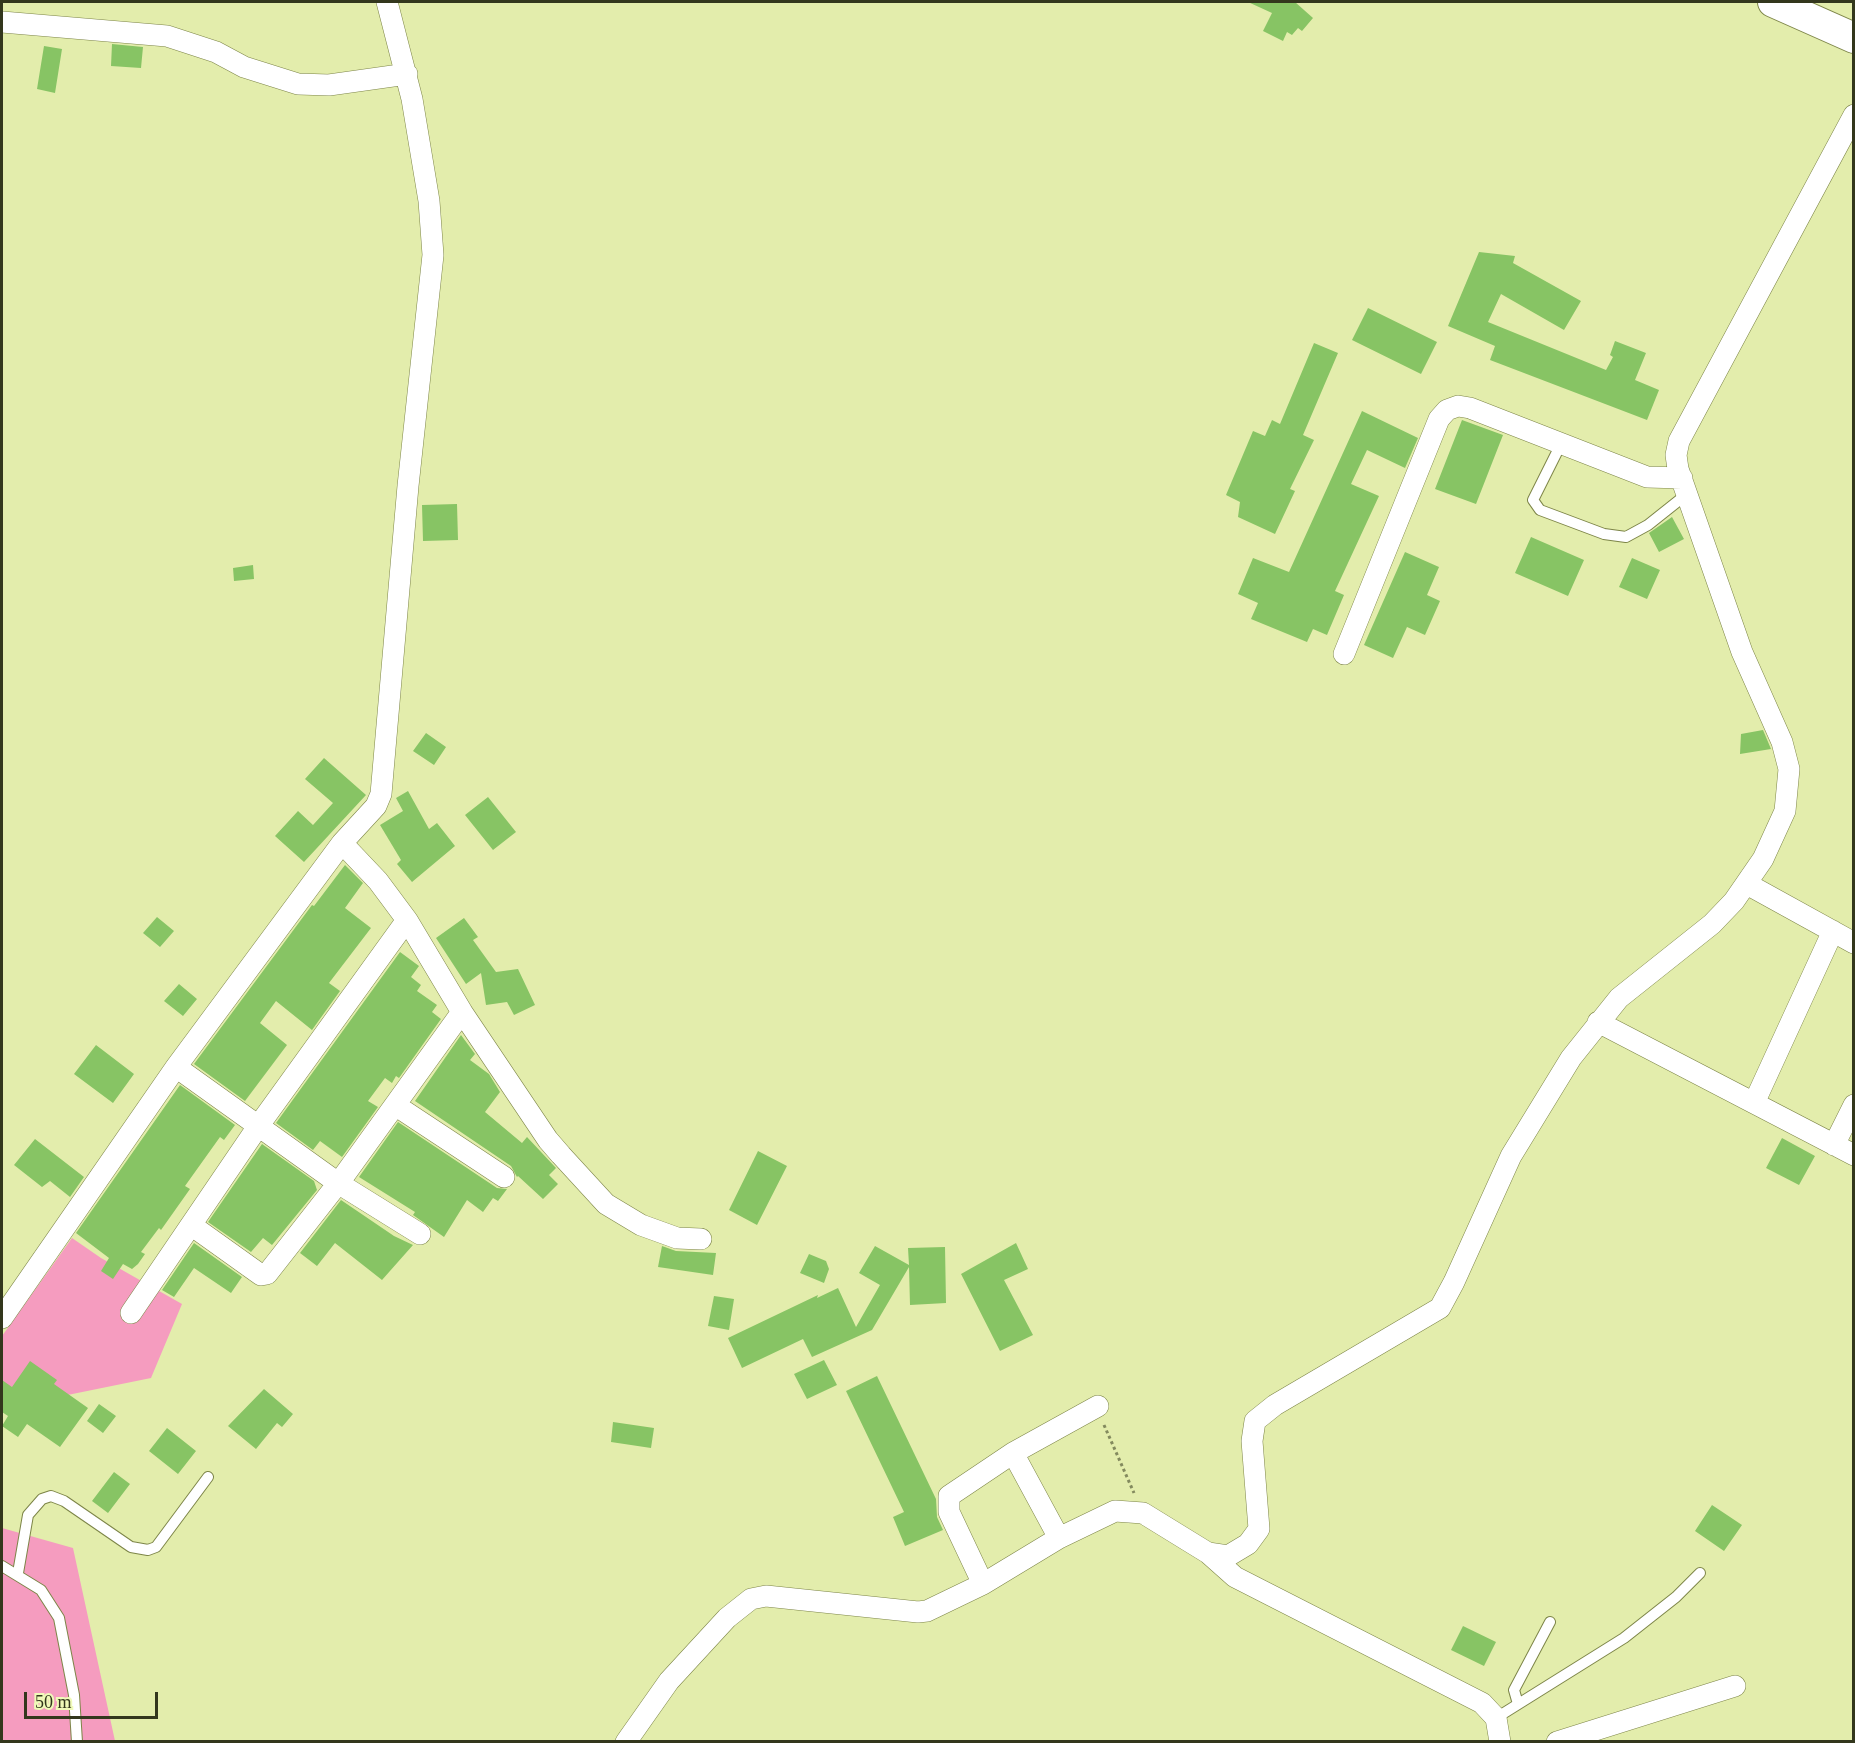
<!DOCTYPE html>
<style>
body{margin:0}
#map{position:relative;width:1855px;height:1743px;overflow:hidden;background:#e3edac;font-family:Georgia,serif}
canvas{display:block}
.frame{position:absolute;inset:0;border:3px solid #33371d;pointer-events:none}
.scale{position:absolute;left:24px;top:1692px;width:134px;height:27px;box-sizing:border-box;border:3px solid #33371d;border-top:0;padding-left:8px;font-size:18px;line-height:21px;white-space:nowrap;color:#33371d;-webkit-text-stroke:4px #f0fab9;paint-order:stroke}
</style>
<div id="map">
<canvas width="1855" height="1743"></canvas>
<div class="frame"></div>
<div class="scale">50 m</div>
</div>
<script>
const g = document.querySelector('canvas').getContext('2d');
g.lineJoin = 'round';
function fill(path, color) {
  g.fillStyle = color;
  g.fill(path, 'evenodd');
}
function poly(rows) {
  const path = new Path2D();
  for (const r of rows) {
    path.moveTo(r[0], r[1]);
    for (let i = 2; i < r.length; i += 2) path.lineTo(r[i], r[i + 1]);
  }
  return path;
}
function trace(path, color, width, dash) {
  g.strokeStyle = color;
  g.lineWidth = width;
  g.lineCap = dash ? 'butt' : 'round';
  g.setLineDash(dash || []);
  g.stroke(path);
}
const green = poly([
 [72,1238,101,1258,182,1304,151,1378,43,1400,2,1388,2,1336],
 [2,1528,73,1548,115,1741,2,1741]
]);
const building = poly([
 [1248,2,1295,2,1313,18,1302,31,1298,28,1292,35,1287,32,1283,41,1263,31,1272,13],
 [112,44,143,47,141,68,111,66],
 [44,46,62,49,55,93,37,89],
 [1479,252,1515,256,1513,263,1581,301,1564,330,1501,294,1488,322,1606,370,1613,357,1610,355,1615,341,1646,353,1635,380,1659,390,1647,420,1490,360,1495,346,1448,326],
 [1368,308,1437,342,1421,374,1352,340],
 [1314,343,1338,353,1303,435,1314,440,1290,489,1295,491,1275,534,1238,517,1240,502,1226,495,1253,431,1265,436,1272,420,1280,424],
 [1362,411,1418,438,1405,468,1367,450,1351,484,1379,496,1335,591,1344,595,1327,635,1313,629,1307,642,1251,619,1258,603,1238,594,1253,558,1289,572],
 [1462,420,1503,435,1476,504,1435,489],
 [457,504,458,540,423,541,422,505],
 [1672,517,1684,539,1659,552,1649,533],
 [1531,537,1584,560,1568,596,1515,573],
 [1405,552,1439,567,1427,595,1440,601,1425,635,1407,627,1393,658,1364,645],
 [1632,558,1660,570,1647,599,1619,587],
 [253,565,254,579,234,581,233,568],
 [1763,730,1771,749,1740,754,1741,734],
 [426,733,446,747,434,765,413,751],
 [324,758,366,795,304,862,275,836,298,811,313,825,333,803,305,779],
 [408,791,429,829,437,823,455,846,412,882,397,864,401,860,380,825,403,811,396,798],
 [488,797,516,832,493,850,465,815],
 [345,865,363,883,345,908,371,928,329,983,340,991,312,1030,276,1001,260,1023,287,1045,245,1101,194,1064,312,905,314,906],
 [157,917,174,931,160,947,143,933],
 [464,918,478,937,473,940,496,972,518,969,535,1005,514,1015,507,1002,486,1005,481,973,466,984,436,938],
 [400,952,419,966,411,977,421,985,417,991,437,1005,432,1012,441,1019,399,1078,396,1076,392,1083,385,1078,368,1101,378,1107,342,1157,320,1141,313,1150,276,1123],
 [179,984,197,999,183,1016,164,1001],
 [461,1035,475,1054,470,1060,489,1074,500,1092,485,1112,522,1143,527,1137,556,1168,549,1175,558,1184,543,1199,518,1176,517,1177,511,1166,415,1101],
 [96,1045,134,1074,113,1103,74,1074],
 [180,1085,235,1125,224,1140,220,1137,185,1186,190,1189,161,1230,159,1228,141,1252,145,1254,138,1264,132,1269,123,1264,113,1279,101,1271,109,1258,76,1233],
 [398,1122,497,1188,507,1189,498,1201,493,1198,483,1212,467,1200,444,1237,413,1215,415,1212,359,1177],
 [1782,1138,1815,1156,1799,1185,1766,1168],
 [35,1139,84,1177,70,1197,50,1181,42,1187,14,1165],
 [262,1144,314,1181,317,1190,272,1245,263,1238,251,1252,208,1222],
 [758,1151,787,1166,757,1225,729,1210],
 [341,1200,394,1236,413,1245,382,1280,335,1243,317,1266,300,1253],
 [194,1243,242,1277,231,1293,194,1268,174,1297,162,1290],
 [1016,1243,1028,1269,1004,1280,1033,1335,1000,1351,961,1274],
 [662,1246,676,1251,716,1253,713,1275,658,1267],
 [875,1246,909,1265,908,1248,945,1247,946,1303,910,1305,909,1267,872,1330,812,1357,803,1339,742,1368,728,1338,818,1295,817,1298,838,1288,856,1327,880,1285,859,1273],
 [809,1254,826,1261,829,1269,824,1283,800,1273],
 [714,1296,734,1299,729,1330,708,1326],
 [824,1360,837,1385,807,1399,794,1374],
 [30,1361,57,1380,54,1384,88,1408,60,1447,27,1424,18,1437,2,1426,8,1416,2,1412,2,1380,12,1387],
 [877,1376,936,1499,937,1517,943,1530,905,1546,893,1517,904,1512,846,1391],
 [264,1389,293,1414,282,1427,277,1423,256,1449,228,1426],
 [99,1404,116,1416,103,1433,87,1421],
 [613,1422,654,1428,651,1448,611,1442],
 [167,1428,196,1451,178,1474,149,1451],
 [114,1472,130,1484,108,1513,92,1501],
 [1712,1505,1742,1525,1724,1551,1695,1531],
 [1463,1626,1496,1642,1484,1666,1451,1650]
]);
const path = poly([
 [1104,1425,1134,1493]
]);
const lane = poly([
 [1561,444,1533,500,1540,510,1604,534,1626,537,1648,525,1687,494],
 [2,1566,41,1590,59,1618,74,1695,77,1742],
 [18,1573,28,1515,42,1499,51,1496,64,1501,131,1547,148,1550,156,1547,208,1477],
 [1518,1704,1514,1690,1550,1622],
 [1496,1718,1624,1638,1676,1597,1700,1573]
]);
const street = poly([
 [2,22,167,36,216,52,244,67,298,84,329,85,407,74],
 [1344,654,1439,419,1447,410,1458,406,1470,408,1647,477,1682,478],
 [342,843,378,881,407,920,462,1012,548,1140,561,1155,606,1204,641,1225,677,1238,701,1239],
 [1747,884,1854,943],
 [1598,1022,1854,1155],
 [176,1067,338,1183,420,1234],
 [1754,1103,1833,931],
 [395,1105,504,1177],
 [1834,1145,1854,1105],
 [191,1225,261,1275,267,1274,343,1177,462,1012],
 [131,1313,259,1125,407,920],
 [2,1318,176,1067,342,843,376,806,381,794,408,486,433,255,429,201,412,99,387,2],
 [1013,1453,1059,1538],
 [1208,1553,1235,1577,1482,1703,1496,1718,1500,1742],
 [983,1584,949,1512,949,1496,1013,1453,1098,1406],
 [626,1742,669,1681,727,1618,751,1599,766,1596,918,1612,927,1611,983,1584,1059,1538,1115,1511,1143,1513,1208,1553,1228,1556,1248,1544,1259,1529,1252,1441,1255,1421,1275,1405,1440,1308,1454,1282,1511,1156,1571,1058,1619,998,1712,924,1734,901,1763,859,1785,811,1789,769,1782,742,1742,652,1678,469,1676,455,1679,441,1854,115],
 [1557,1742,1735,1686]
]);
const secondary = poly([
 [1773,2,1854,38]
]);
fill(green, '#f59cbf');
fill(building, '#87c464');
trace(lane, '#7d8548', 12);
trace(street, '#7d8548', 22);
trace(secondary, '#7d8548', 32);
trace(path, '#838a5e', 3, [3, 3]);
trace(lane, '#fff', 10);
trace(street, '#fff', 21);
trace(secondary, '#fff', 30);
</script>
